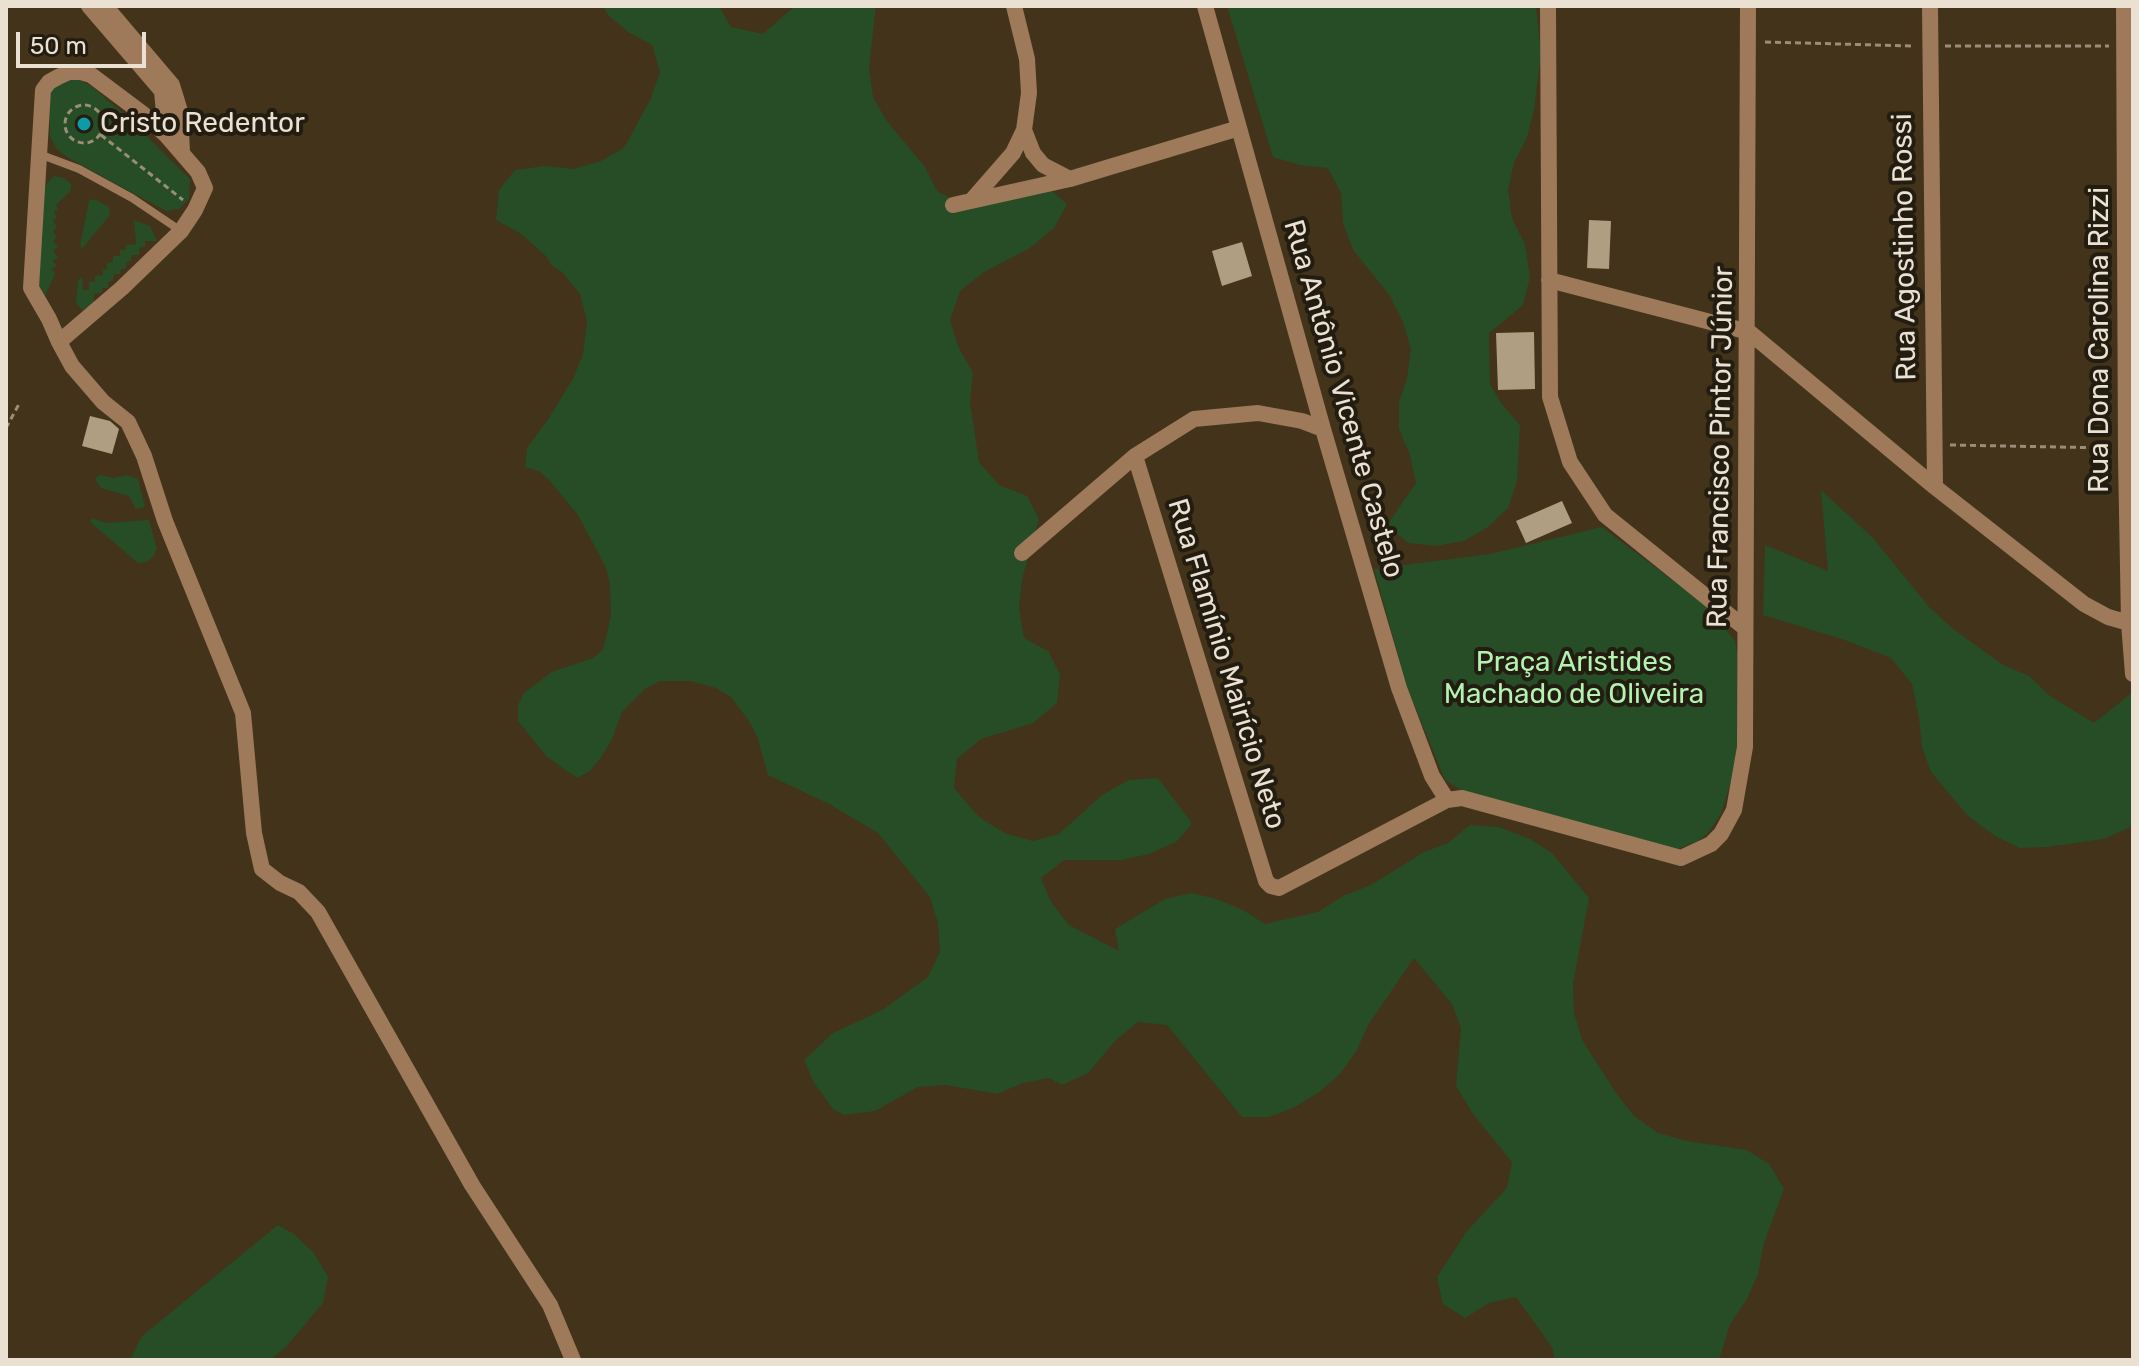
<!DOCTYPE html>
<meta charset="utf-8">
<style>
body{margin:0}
#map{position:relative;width:2139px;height:1366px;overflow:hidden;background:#42331a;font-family:Rubik,sans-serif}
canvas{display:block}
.frame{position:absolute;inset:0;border:8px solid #eae1d2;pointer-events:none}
.scale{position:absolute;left:16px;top:32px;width:130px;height:36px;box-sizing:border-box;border:4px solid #eae1d2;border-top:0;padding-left:10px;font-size:24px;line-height:28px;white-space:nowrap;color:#eae1d2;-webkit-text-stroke:6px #231c11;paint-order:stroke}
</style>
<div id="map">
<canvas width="2139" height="1366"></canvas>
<div class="frame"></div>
<div class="scale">50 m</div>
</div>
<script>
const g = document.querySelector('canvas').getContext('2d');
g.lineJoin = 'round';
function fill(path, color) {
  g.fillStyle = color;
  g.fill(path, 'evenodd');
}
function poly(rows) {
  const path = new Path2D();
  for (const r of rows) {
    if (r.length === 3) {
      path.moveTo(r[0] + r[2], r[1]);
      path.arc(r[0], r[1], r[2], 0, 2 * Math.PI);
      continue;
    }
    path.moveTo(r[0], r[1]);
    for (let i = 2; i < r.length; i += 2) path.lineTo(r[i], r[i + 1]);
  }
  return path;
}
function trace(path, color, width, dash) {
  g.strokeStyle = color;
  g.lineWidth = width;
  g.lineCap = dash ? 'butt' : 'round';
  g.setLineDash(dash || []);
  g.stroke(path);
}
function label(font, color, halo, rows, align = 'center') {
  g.font = font + ' Rubik,sans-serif';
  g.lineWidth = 8;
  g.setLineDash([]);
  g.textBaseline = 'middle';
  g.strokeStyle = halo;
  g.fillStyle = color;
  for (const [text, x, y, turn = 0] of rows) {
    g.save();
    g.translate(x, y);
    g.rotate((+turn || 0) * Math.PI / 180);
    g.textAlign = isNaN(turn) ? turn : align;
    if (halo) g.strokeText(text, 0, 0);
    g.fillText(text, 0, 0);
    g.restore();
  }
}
const green = poly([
 [603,6,719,6,731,27,763,34,795,6,876,6,869,67,873,97,886,120,925,167,937,191,961,204,1047,187,1067,204,1054,228,1030,248,984,272,960,291,950,320,958,346,973,373,970,402,979,462,999,485,1027,496,1039,519,1022,579,1019,608,1024,638,1048,651,1060,674,1057,703,1033,723,981,739,957,759,954,788,976,814,985,821,1007,834,1033,841,1059,834,1102,795,1129,780,1158,778,1191,822,1191,825,1176,842,1149,854,1122,860,1064,860,1041,878,1051,902,1069,925,1119,951,1115,929,1165,899,1192,893,1217,899,1243,910,1265,924,1318,912,1343,896,1371,885,1424,852,1448,843,1470,825,1499,827,1530,839,1552,853,1589,898,1573,984,1574,1013,1582,1040,1616,1093,1634,1116,1658,1133,1687,1141,1747,1150,1769,1164,1784,1189,1764,1243,1758,1274,1747,1299,1730,1324,1719,1360,1555,1360,1552,1347,1516,1297,1489,1303,1465,1318,1443,1304,1437,1277,1467,1231,1507,1188,1512,1162,1473,1114,1456,1086,1461,1028,1452,1004,1414,958,1368,1025,1357,1050,1340,1074,1318,1093,1293,1108,1269,1117,1242,1117,1167,1025,1138,1022,1116,1040,1088,1073,1062,1085,1049,1078,1023,1083,997,1094,946,1085,918,1087,875,1111,844,1115,833,1109,814,1083,804,1060,833,1033,884,1009,928,977,940,952,938,923,930,897,878,833,831,805,768,775,757,736,749,721,731,697,716,688,690,681,660,681,645,689,622,712,612,739,602,756,590,771,577,778,547,757,518,721,518,705,524,693,552,672,593,658,603,650,611,616,610,584,606,568,578,515,550,481,539,471,525,467,527,448,549,418,574,377,583,354,587,321,580,294,562,272,551,265,547,257,520,233,496,220,499,190,515,170,545,166,574,169,601,161,624,148,650,100,660,72,652,45,628,32,608,15],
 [1227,6,1536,6,1541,53,1534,110,1527,137,1514,163,1508,190,1512,219,1525,244,1530,277,1523,305,1489,333,1490,384,1501,403,1520,425,1517,481,1508,508,1488,527,1464,541,1436,546,1408,543,1387,525,1416,483,1410,455,1399,429,1399,402,1407,379,1411,349,1403,322,1390,296,1354,251,1343,224,1341,193,1328,168,1300,165,1273,157],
 [66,78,77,79,91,86,123,113,190,179,189,199,179,209,166,211,67,157,56,148,50,136,50,97,52,90],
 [54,176,64,178,71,184,71,190,56,205,58,209,54,212,57,217,53,221,57,227,53,231,57,237,53,241,58,247,53,251,58,257,53,261,57,266,52,269,55,274,45,296,39,285,43,188],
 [94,199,109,207,110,215,82,249,80,245,89,201],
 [134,220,150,226,157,241,145,241,145,247,139,248,139,255,131,255,131,261,126,262,126,269,121,269,120,274,114,274,113,281,108,282,108,288,102,288,102,293,94,293,94,304,82,310,76,303,78,281,82,277,83,290,89,290,89,282,95,281,95,276,103,275,103,270,107,269,107,263,113,262,113,256,120,256,120,250,126,250,126,245,136,244],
 [99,475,114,478,126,475,138,479,145,507,136,509,129,496,101,488,95,479],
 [1821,490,1873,538,1930,608,1952,628,2003,665,2029,676,2050,696,2094,723,2133,692,2133,826,2103,839,2046,847,2020,848,1995,836,1968,816,1931,772,1922,747,1919,718,1912,684,1891,658,1842,639,1763,615,1765,545,1828,571],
 [92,518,106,523,149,520,157,549,153,557,147,562,138,563,90,522],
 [1602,527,1709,608,1735,641,1737,652,1737,744,1733,775,1721,814,1707,834,1698,841,1676,850,1461,790,1445,780,1407,687,1374,569,1490,554],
 [278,1225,294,1234,314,1253,328,1277,323,1303,285,1348,270,1360,130,1360,142,1336]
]);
const building = poly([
 [1589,220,1611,221,1609,269,1587,268],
 [1242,242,1252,276,1222,286,1212,251],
 [1534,332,1535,389,1498,390,1496,333],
 [90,416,110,421,119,429,112,454,82,446],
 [1562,501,1572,523,1526,543,1516,521]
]);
const path = poly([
 [1765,42,1913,46],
 [1945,46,2109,46],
 [84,124,19],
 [101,135,183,200],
 [6,428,19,404],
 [1950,445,2110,448]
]);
const service = poly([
 [39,154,79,169,132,198,181,231]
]);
const minor = poly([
 [89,6,162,91,166,135],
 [105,6,172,85,180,111,182,152],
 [1205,6,1323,429,1399,688,1432,776,1447,800],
 [1548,6,1550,397,1570,462,1605,515,1745,628],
 [1930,6,1935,487],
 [2124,6,2126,458,2129,623,2133,674],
 [1024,130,1033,153,1043,165,1070,179],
 [972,200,1013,153,1024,130,1029,93,1027,59,1014,6],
 [953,205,1070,179,1239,128],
 [1549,280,1749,332,1935,487,2084,604,2108,617,2129,623],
 [59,342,122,288,181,231,195,210,205,188,198,172,166,135,143,114,91,75,81,72,69,72,58,77,49,82,43,90,31,288,49,319,59,342,72,366,103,402,128,422,144,456,165,521,243,713,254,833,262,869,280,883,299,892,318,912,472,1185,550,1305,573,1360],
 [1135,456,1266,881,1271,886,1279,888,1447,800,1462,798,1681,858,1711,844,1721,834,1734,810,1745,747,1748,6],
 [1022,553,1135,456,1194,419,1258,413,1302,421,1323,429]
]);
const markers = [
 [84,124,8,"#0f9aa8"]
];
const poiNames = [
 ["Cristo Redentor",100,124]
];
const streetNames = [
 ["Rua Agostinho Rossi",1905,247,-91],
 ["Rua Dona Carolina Rizzi",2100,340,-90],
 ["Rua Antônio Vicente Castelo",1343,399,74],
 ["Rua Francisco Pintor Júnior",1721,447,-89],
 ["Rua Flamínio Mairício Neto",1226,664,73]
];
const parkNames = [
 ["Praça Aristides",1574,663],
 ["Machado de Oliveira",1574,695]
];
fill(green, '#264d26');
fill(building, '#af9e81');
trace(path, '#9a8e7a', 3, [6, 4]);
trace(service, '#9e795a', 8);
trace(minor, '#9e795a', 16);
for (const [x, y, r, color] of markers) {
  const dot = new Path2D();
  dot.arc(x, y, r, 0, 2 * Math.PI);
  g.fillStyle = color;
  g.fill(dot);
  trace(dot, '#231c11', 3);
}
label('28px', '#eae1d2', '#231c11', poiNames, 'left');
label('28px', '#eae1d2', '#231c11', streetNames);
label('28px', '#b3f3b1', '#231c11', parkNames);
</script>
